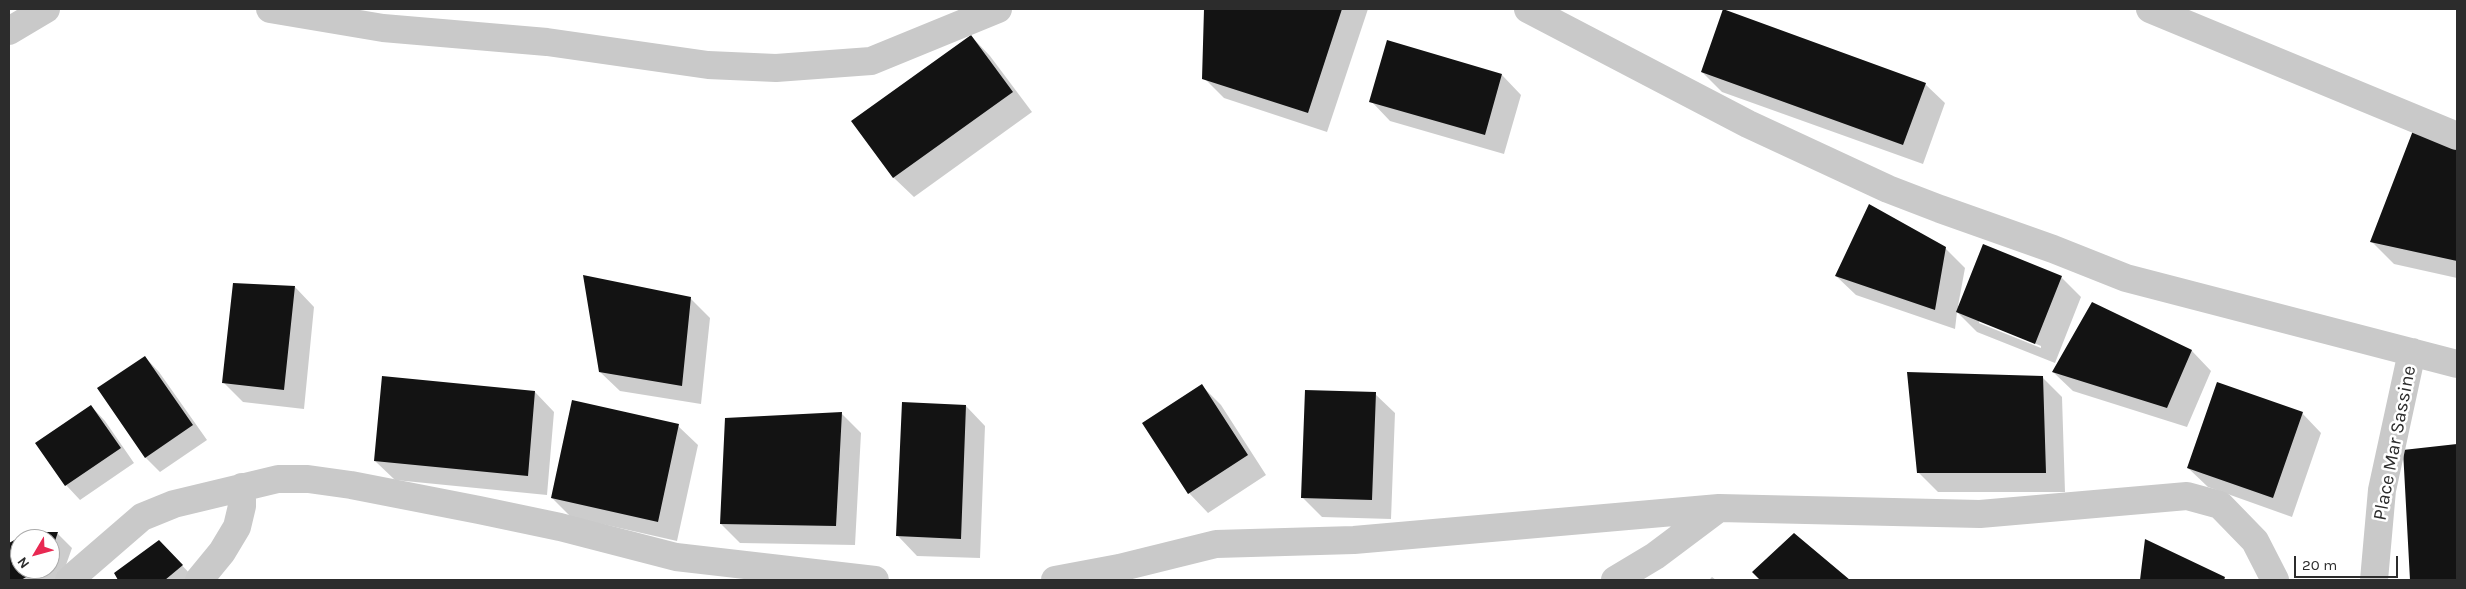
<!DOCTYPE html>
<style>
body{margin:0}
#map{position:relative;width:2466px;height:589px;overflow:hidden;background:#fff;font-family:Karla,sans-serif}
canvas{display:block}
.frame{position:absolute;inset:0;border:10px solid #2c2c2c;pointer-events:none}
.north{position:absolute;left:10px;top:529px;width:50px;height:50px;box-sizing:border-box;background:#fff;border:1px solid #ababab;border-radius:50%;rotate:233deg;font-size:14px;font-weight:700;line-height:20px;text-align:center;color:#2c2c2c}
.north::after{content:'';display:block;margin:auto;width:18px;height:22px;background:#e82952;clip-path:polygon(50% 0,100% 100%,50% 72%,0 100%)}
.scale{position:absolute;left:2294px;top:556px;width:104px;height:22px;box-sizing:border-box;border:2px solid #2c2c2c;border-top:0;padding-left:6px;font-size:15px;line-height:18px;white-space:nowrap;color:#2c2c2c;-webkit-text-stroke:4px #fff;paint-order:stroke}
</style>
<div id="map">
<canvas width="2466" height="589"></canvas>
<div class="frame"></div>
<div class="north">N</div>
<div class="scale">20 m</div>
</div>
<script>
const g = document.querySelector('canvas').getContext('2d');
g.lineJoin = 'round';
function fill(path, color) {
  g.fillStyle = color;
  g.fill(path, 'evenodd');
}
function poly(rows) {
  const path = new Path2D();
  for (const r of rows) {
    path.moveTo(r[0], r[1]);
    for (let i = 2; i < r.length; i += 2) path.lineTo(r[i], r[i + 1]);
  }
  return path;
}
function trace(path, color, width, dash) {
  g.strokeStyle = color;
  g.lineWidth = width;
  g.lineCap = dash ? 'butt' : 'round';
  g.setLineDash(dash || []);
  g.stroke(path);
}
function label(font, color, halo, rows, align = 'center') {
  g.font = font + ' Karla,sans-serif';
  g.lineWidth = 5;
  g.setLineDash([]);
  g.textBaseline = 'middle';
  g.strokeStyle = halo;
  g.fillStyle = color;
  for (const [text, x, y, turn = 0] of rows) {
    g.save();
    g.translate(x, y);
    g.rotate((+turn || 0) * Math.PI / 180);
    g.textAlign = isNaN(turn) ? turn : align;
    if (halo) g.strokeText(text, 0, 0);
    g.fillText(text, 0, 0);
    g.restore();
  }
}
const shadow = poly([
 [1205,9,1368,9,1327,132,1224,98,1204,78],
 [971,36,990,56,1032,112,914,197,894,178,853,121],
 [1702,72,1925,84,1945,103,1923,164,1722,92],
 [1502,75,1521,95,1504,154,1390,121,1371,101],
 [2415,129,2457,150,2457,278,2394,264,2371,241],
 [1945,248,1965,268,1958,306,2061,277,2081,297,2055,363,1977,332,1957,312,1955,329,1856,295,1836,276],
 [1979,320,2041,346,2041,348,1979,323],
 [295,287,314,307,304,409,243,402,224,383],
 [690,298,710,318,701,404,620,391,600,372],
 [2092,304,2192,351,2211,371,2187,427,2073,391,2053,372],
 [145,357,159,372,207,440,160,472,146,458,99,389],
 [2042,377,2062,397,2065,492,1938,492,1919,473],
 [383,378,535,392,554,412,547,495,395,480,375,461],
 [1202,386,1221,405,1266,475,1208,513,1189,493],
 [1375,394,1395,413,1391,519,1322,517,1302,497],
 [91,406,105,421,134,463,80,500,66,485],
 [966,406,985,426,980,558,917,556,898,536],
 [2302,413,2321,433,2292,517,2208,487,2188,468],
 [842,414,861,433,855,545,740,543,721,524],
 [678,426,698,445,677,541,571,517,552,498],
 [2457,445,2457,580,2411,580,2404,451],
 [30,533,58,534,72,548,61,579,9,580,9,544],
 [20,539,50,539,50,569,20,569],
 [1794,534,1848,580,1762,580,1754,572],
 [2146,541,2224,578,2226,580,2141,580],
 [173,556,196,580,120,580,115,574],
 [1712,577,1716,580,1709,580]
]);
const building = poly([
 [1204,9,1342,9,1308,113,1202,79],
 [1723,9,1926,83,1903,145,1701,72],
 [971,35,1013,92,893,178,851,121],
 [1387,40,1502,74,1485,135,1369,102],
 [2414,128,2457,149,2457,261,2370,242],
 [1869,204,1946,247,1935,310,1835,276],
 [1983,244,2062,276,2035,344,1956,312],
 [583,275,691,297,682,386,599,372],
 [233,283,295,286,284,390,222,383],
 [2092,302,2192,350,2167,408,2052,372],
 [145,356,193,425,145,458,97,388],
 [1907,372,2043,376,2046,473,1917,473],
 [382,376,535,391,528,476,374,461],
 [2217,382,2303,412,2273,498,2187,468],
 [1202,384,1248,455,1188,494,1142,423],
 [1305,390,1376,392,1372,500,1301,498],
 [572,400,679,424,658,522,551,498],
 [902,402,966,405,961,539,896,536],
 [91,405,121,448,65,486,35,443],
 [842,412,836,526,720,524,725,418],
 [2457,444,2457,580,2410,580,2403,450],
 [29,532,58,532,50,556,50,539,20,539,20,569,40,569,21,580,9,580,9,543],
 [1794,533,1850,580,1760,580,1752,572],
 [2145,539,2225,577,2224,580,2140,580],
 [159,540,183,565,165,580,118,580,114,573]
]);
const minor = poly([
 [270,9,383,28,547,42,708,65,776,68,871,61,998,9],
 [1528,9,1748,124,1888,189,1940,209,2053,249,2126,278,2457,364],
 [2150,9,2457,136],
 [9,31,46,9],
 [69,580,142,517,174,504,278,479,308,479,351,485,479,510,560,527,676,557,875,580],
 [199,580,222,552,237,527,242,506,242,487],
 [1055,580,1119,568,1216,544,1354,540,1719,508,1980,514,2187,496,2220,505,2255,541,2275,580],
 [1615,580,1655,556,1719,508],
 [2374,580,2382,490,2412,352]
]);
const streetNames = [
 ["Place Mar Sassine",2395,443,-79]
];
fill(shadow, '#0003');
fill(building, '#131313');
trace(minor, '#c9c9c9', 28);
label('19px', '#2c2c2c', '#fff', streetNames);
</script>
